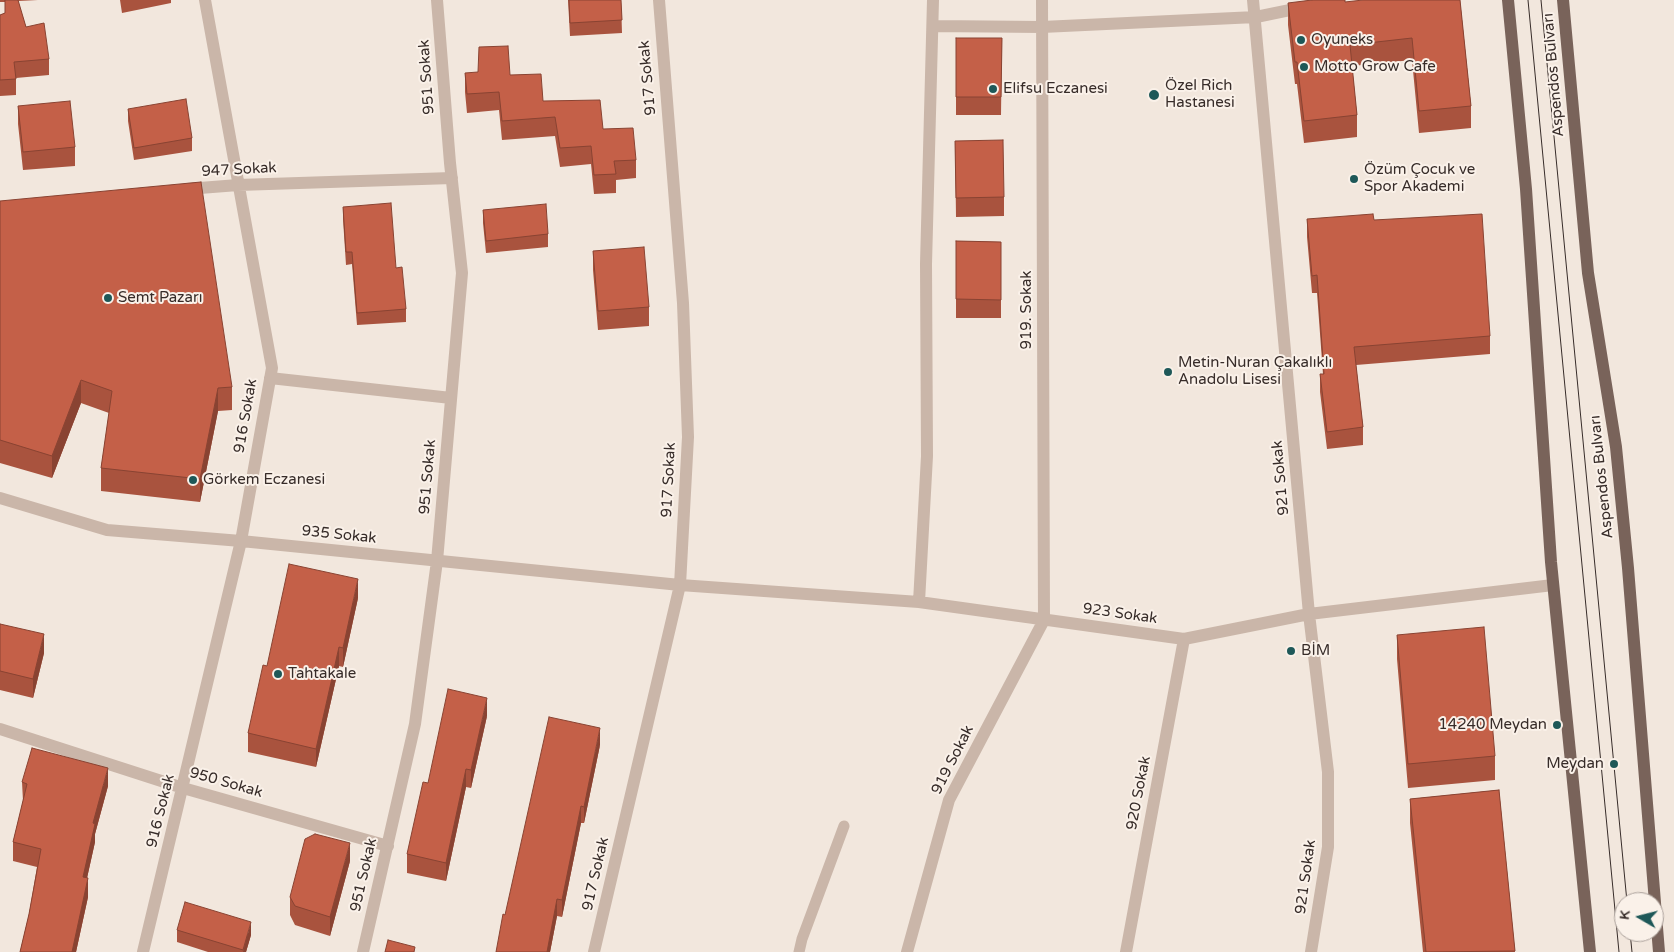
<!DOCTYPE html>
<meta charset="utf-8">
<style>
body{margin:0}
#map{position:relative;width:1674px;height:952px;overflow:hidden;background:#f2e7dd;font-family:"Varela Round",sans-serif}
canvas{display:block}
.north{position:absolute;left:1614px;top:892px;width:50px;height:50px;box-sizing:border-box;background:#faf1e9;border:1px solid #aca29c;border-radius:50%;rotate:278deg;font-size:14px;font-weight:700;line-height:20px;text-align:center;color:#372c29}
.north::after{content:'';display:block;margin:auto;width:18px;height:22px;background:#1e5858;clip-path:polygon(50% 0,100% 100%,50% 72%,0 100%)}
</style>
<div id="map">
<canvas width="1674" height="952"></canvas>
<div class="north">K</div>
</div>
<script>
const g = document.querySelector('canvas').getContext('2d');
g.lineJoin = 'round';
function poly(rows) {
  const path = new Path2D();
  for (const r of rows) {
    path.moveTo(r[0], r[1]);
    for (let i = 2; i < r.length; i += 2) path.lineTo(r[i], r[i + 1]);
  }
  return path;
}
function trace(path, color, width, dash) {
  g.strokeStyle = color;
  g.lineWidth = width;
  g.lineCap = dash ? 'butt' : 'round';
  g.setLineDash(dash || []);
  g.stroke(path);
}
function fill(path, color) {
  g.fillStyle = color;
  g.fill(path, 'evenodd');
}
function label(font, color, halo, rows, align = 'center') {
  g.font = font + ' "Varela Round",sans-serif';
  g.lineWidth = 4;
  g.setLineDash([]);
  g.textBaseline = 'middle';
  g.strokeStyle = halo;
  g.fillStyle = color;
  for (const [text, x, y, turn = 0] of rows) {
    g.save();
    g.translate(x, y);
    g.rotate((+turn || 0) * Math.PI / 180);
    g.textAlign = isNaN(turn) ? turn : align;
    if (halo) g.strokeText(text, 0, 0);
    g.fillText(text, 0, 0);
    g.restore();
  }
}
const service = poly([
 [799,952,802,939,844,826]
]);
const minor = poly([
 [1253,0,1309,614,1328,772,1328,847,1311,952],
 [933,26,1042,27,1256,17,1338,0],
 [187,189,238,185,452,178],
 [270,378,451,398],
 [0,498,107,530,241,541,680,585,919,602,1184,639,1309,614,1553,585],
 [919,602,927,456,926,264,933,0],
 [0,729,183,788,388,846],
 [143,952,241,541,272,368,205,0],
 [363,952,415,724,437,561,462,273,450,163,437,0],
 [594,952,680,585,688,437,683,303,659,0],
 [907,952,949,800,1044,620,1042,0],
 [1126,952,1184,639]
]);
const primary = poly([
 [1508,0,1526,189,1551,562,1590,952],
 [1563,0,1588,273,1616,447,1628,568,1659,952]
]);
const tram = poly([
 [1528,0,1619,952],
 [1541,0,1627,902],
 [1630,932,1632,952]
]);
const wall = poly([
 [0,0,38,0,18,1,26,27,49,59,49,75,16,78,16,95,0,96,0,15,5,13,5,2,0,2],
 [120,0,171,0,171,3,122,13],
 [568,0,621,0,622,33,570,36],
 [1460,0,1471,106,1471,128,1419,133,1412,60,1352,66,1357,115,1357,137,1304,143,1297,84,1295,84,1288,25,1288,3],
 [956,38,1002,38,1001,115,956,115],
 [465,73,510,75,543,101,603,129,636,160,636,178,616,180,616,193,594,194,591,164,560,167,555,136,502,140,499,110,467,113,465,92],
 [18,106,75,147,75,166,23,170,18,124],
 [128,109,192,138,192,151,134,160,128,121],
 [955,141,1004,197,1004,216,956,217],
 [0,201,232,387,232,410,218,411,200,502,101,491,101,468,109,413,81,403,52,478,0,463],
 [343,207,396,268,406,309,406,322,357,325,352,264,346,265,343,219],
 [483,210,548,234,548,247,486,253,483,223],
 [1307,219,1374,220,1490,336,1490,354,1356,365,1363,427,1363,445,1327,449,1320,392,1320,374,1323,374,1317,293,1312,293,1307,237],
 [956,241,1001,242,1001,318,956,318],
 [593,251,649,307,649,326,598,330,593,270],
 [358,598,343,667,339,666,316,767,248,752,248,733,267,666],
 [0,624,44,653,33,698,0,690],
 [1397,635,1495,756,1495,780,1408,788,1397,659],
 [487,716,471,788,466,787,446,881,407,873,407,854,428,783],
 [600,745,584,823,581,823,562,917,557,916,550,952,496,952],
 [22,782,108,786,95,834,95,842,87,878,88,897,76,952,20,952,29,914,37,867,13,861,13,842,23,801],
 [1499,790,1515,952,1423,952,1410,823,1410,799],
 [350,861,330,936,295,925,290,915,290,897],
 [177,930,251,935,246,952,208,952,177,942]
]);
const shadedWall = poly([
 [81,380,81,403,52,478,52,456],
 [218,388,218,411,200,502,200,479],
 [358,579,358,598,343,667,343,648],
 [44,634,44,653,33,698,33,679],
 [339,647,339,666,316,767,316,749],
 [487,698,487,716,471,788,471,770],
 [600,728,600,745,584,823,584,807],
 [108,768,108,786,95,834,95,842,83,896,83,877,93,823],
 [466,769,466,787,446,881,446,863],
 [581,806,581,823,562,917,562,900],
 [350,843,350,861,330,936,330,917],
 [88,878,88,897,76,952,72,952],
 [557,899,557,916,550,952,547,952],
 [251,922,251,935,246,952,243,952]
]);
const building = poly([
 [5,0,18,0,26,27,44,23,49,59,14,62,16,79,0,80,0,15,5,13,5,0],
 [569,0,621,0,622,20,570,23,569,0],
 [1312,0,1345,0,1345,2,1363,0,1460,0,1471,106,1419,111,1412,38,1350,45,1357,115,1304,121,1297,62,1295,62,1288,3,1312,0],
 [956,38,1002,38,1001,97,956,97,956,38],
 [508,46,510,75,541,74,543,101,600,100,603,129,633,128,636,160,614,161,616,174,594,175,591,146,560,148,555,117,502,121,499,92,467,94,465,73,478,72,479,47,508,46],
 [186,99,192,138,134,148,128,109,186,99],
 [70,101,75,147,23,152,18,106,70,101],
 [1003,140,1004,197,956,198,955,141,1003,140],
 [201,182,232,387,218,388,200,479,101,468,112,391,81,380,52,456,0,440,0,201,201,182],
 [391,203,396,268,402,267,406,309,357,313,352,252,346,252,343,207,391,203],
 [546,204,548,234,486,241,483,210,546,204],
 [1373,214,1374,220,1482,214,1490,336,1354,347,1363,427,1327,432,1320,374,1324,374,1317,275,1312,276,1307,219,1373,214],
 [956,241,1001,242,1001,300,956,299,956,241],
 [644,247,649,307,598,311,593,251,644,247],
 [289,564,358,579,343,648,339,647,316,749,248,733,263,665,267,666,289,564],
 [0,624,44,634,33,679,0,671,0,624],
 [1484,627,1495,756,1408,764,1397,635,1484,627],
 [448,689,487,698,471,770,466,769,446,863,407,854,423,782,428,783,448,689],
 [549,717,600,728,584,807,581,806,562,900,557,899,547,952,496,952,503,914,505,915,549,717],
 [32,748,108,768,93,823,95,824,83,877,88,878,72,952,20,952,29,914,41,849,13,842,27,784,22,782,32,748],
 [1499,790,1515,951,1426,952,1410,799,1499,790],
 [315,834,350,843,330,917,295,906,290,897,305,839,315,834],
 [185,902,251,922,243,950,177,930,185,902],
 [388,940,415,947,414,952,385,952,388,940]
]);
const markers = [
 [1301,40,5,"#1e5858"],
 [1304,67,5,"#1e5858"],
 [993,89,5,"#1e5858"],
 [1154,95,6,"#1e5858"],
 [1354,179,5,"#1e5858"],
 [108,298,5,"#1e5858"],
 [1168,372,5,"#1e5858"],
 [193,480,5,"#1e5858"],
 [1291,651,5,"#1e5858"],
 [278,674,5,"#1e5858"],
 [1557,725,5,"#1e5858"],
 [1614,764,5,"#1e5858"]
];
const poiNames = [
 ["Oyuneks",1311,40],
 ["Motto Grow Cafe",1314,67],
 ["Özel Rich",1165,86],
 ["Hastanesi",1165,103],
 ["Elifsu Eczanesi",1003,89],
 ["Özüm Çocuk ve",1364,170],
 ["Spor Akademi",1364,187],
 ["Semt Pazarı",118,298],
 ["Metin-Nuran Çakalıklı",1178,363],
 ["Anadolu Lisesi",1178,380],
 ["Görkem Eczanesi",203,480],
 ["BİM",1301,651],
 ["Tahtakale",288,674],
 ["14240 Meydan",1547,725,"right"],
 ["Meydan",1604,764,"right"]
];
const streetNames = [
 ["Aspendos Bulvarı",1554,75,-95],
 ["951 Sokak",427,77,-94],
 ["917 Sokak",648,78,-95],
 ["947 Sokak",239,170,-3],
 ["919. Sokak",1027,310,-90],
 ["916 Sokak",246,416,-80],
 ["951 Sokak",428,477,-85],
 ["Aspendos Bulvarı",1602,477,-96],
 ["921 Sokak",1281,478,-95],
 ["917 Sokak",669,480,-87],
 ["935 Sokak",339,535,6],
 ["923 Sokak",1120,614,8],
 ["919 Sokak",953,760,-63],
 ["950 Sokak",226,783,16],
 ["920 Sokak",1139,793,-79],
 ["916 Sokak",161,811,-76],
 ["917 Sokak",596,874,-77],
 ["951 Sokak",364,875,-77],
 ["921 Sokak",1306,877,-82]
];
trace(service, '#cab6a9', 11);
trace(minor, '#cab6a9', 12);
trace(primary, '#79635a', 12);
trace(tram, '#372c29', 1);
fill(wall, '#a9533e');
fill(shadedWall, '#894332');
fill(building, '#c46048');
trace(building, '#894332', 1);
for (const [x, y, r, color] of markers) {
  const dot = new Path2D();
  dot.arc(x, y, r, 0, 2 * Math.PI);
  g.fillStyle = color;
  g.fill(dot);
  trace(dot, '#faf1e9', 2);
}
label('15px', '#372c29', '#faf1e9', poiNames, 'left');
label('15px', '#372c29', '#faf1e9', streetNames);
</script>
